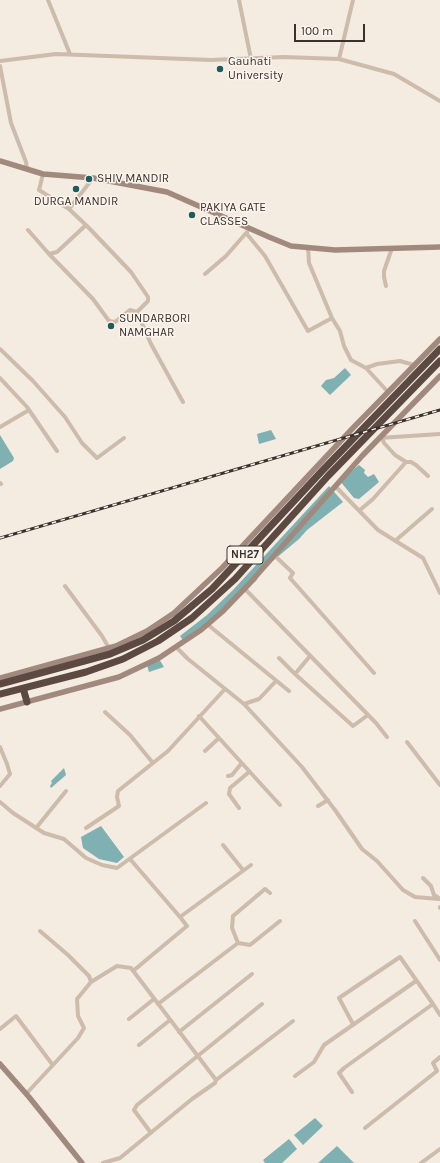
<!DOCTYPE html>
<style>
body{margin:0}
#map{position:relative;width:440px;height:1163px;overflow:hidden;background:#f4ebe1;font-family:Karla,sans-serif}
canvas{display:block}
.scale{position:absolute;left:294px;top:24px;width:71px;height:18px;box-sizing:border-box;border:2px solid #3b302b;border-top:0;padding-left:5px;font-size:12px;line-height:14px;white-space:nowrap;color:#3b302b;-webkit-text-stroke:3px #fbf5ee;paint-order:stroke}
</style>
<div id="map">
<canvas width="440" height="1163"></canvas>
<div class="scale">100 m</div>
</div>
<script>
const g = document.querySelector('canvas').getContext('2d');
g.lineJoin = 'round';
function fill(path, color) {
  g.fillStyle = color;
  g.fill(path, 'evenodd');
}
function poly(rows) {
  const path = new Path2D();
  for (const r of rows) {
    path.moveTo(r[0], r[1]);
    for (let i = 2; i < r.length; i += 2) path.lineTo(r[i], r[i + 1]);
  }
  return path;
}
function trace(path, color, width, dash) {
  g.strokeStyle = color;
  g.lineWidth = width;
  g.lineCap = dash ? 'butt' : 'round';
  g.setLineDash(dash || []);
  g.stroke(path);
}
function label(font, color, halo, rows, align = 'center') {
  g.font = font + ' Karla,sans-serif';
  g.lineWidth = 3;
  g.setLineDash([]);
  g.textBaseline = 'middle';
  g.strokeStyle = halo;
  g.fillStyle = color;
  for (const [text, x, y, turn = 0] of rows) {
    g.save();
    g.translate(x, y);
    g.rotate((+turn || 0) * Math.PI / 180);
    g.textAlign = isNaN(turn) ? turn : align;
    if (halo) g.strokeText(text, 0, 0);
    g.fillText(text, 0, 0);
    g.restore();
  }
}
const water = poly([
 [345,368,351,375,330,395,321,386,326,380,334,378],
 [271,430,276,439,259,444,257,434],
 [0,435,14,458,13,461,0,469],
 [359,465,365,470,364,473,368,477,374,474,379,482,359,499,354,498,340,481],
 [329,486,343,502,307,530,299,539,263,569,256,581,185,643,180,636,207,615,233,590],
 [159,659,164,667,149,672,146,662],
 [64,768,66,775,51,788,50,786,52,783,51,781],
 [101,826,124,857,117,863,99,859,83,848,81,837],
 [315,1118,323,1126,303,1145,294,1135],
 [289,1139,297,1149,282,1163,265,1163,263,1160],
 [337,1146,354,1163,318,1163]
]);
const street = poly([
 [48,0,70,54],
 [239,0,251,59],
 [339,59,353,0],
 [0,61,56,54,211,60,284,57,339,59,394,74,440,101],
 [0,66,11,123,26,162,27,169],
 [43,174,39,190,69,209,88,227,131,272,148,297,148,301,137,312,151,344,183,402],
 [69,209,93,178],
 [28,230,49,254,57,252,86,225],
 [246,233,265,256,308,331,332,318,309,263,308,247],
 [49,254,93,299,109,321,115,322,130,310,137,312],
 [205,274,226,256,247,232],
 [386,286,384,277,384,271,392,248],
 [332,318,340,331,344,346,351,360,366,368,388,392],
 [0,349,33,381,65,417,82,443,97,458,124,438],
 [366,368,377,364,400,361,414,365],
 [0,378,27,407,57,451],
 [0,427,29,410],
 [379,438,440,434],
 [382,438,384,443,395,455,406,462,411,462,416,465,428,476],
 [0,483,1,484],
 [335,486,378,530,423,558,440,593],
 [360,510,373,499,406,462],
 [395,541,432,509],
 [274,555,293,573,290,578,374,673],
 [65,586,102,636,109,648],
 [244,588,376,723,387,737],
 [207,624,289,691],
 [177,648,188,659,244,704,259,699,276,681],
 [310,656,295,674,353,726,368,715],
 [279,658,295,674],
 [244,704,302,767,335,810,362,849,377,861,403,890,415,897,439,899],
 [105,712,130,735,153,763],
 [199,716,280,805],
 [407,742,440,785],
 [0,747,7,764,10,774,0,786],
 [205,751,219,738],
 [228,776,232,775,241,764],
 [0,802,13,813,44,833,64,839,86,858,102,865,117,868,206,803],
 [318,806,328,800],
 [239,808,229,794,230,788,249,772],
 [36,828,66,791],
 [86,828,119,806,117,797,118,791,168,751,225,689],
 [223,845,243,870],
 [130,859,180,917,251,865],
 [423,878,431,886,434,895,440,899],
 [440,907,440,908],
 [415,921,440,960],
 [238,943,232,928,233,916,265,889,270,893],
 [133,971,187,926,180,917],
 [91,982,117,966,131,968,216,1080,215,1083,192,1099,120,1158,103,1163],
 [158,1004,238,943,250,945,280,921],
 [433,1004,440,1015],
 [129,1019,154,999],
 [0,1029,16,1016,52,1064],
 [179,1032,252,974],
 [139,1045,170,1020],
 [295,1076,314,1062,324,1045,416,981],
 [216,1080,293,1021],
 [352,1092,339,1073,344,1068,433,1004,400,957,339,998,353,1024],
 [26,1094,78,1038,84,1028,78,1016,77,999,91,982,89,976,68,955,40,931],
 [365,1128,437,1071,433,1063,440,1057],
 [151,1133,134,1110,137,1105,262,1004],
 [421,1163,440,1149]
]);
const secondary = poly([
 [0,161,43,174,93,178,167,192,269,237,291,246,335,250,440,247],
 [0,678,116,646,147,631,174,613,222,568,352,429,440,339],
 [0,709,119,677,159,658,201,630,222,612,249,584,362,456,440,376],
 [0,1064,29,1097,82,1163]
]);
const highway = poly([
 [0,684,110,654,143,640,174,621,212,589,322,471,440,349],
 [23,688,27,702],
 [0,694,86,672,123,659,158,641,192,618,235,579,328,476,440,361]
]);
const rail = poly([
 [0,538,440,410]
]);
const markers = [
 [220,69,4,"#1f5a5e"],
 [89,179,4,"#1f5a5e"],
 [76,189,4,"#1f5a5e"],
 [192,215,4,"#1f5a5e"],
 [111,326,4,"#1f5a5e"]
];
const shields = [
 [245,555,36]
];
const shieldNames = [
 ["NH27",245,555]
];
const poiNames = [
 ["Gauhati",228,62],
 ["University",228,76],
 ["SHIV MANDIR",97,179],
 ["DURGA MANDIR",76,202,"center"],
 ["PAKIYA GATE",200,208],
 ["CLASSES",200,222],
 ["SUNDARBORI",119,319],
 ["NAMGHAR",119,333]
];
fill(water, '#7fb0b2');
trace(street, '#cdbbac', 4);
trace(secondary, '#a18a7d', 5.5);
trace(highway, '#5c4a42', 7);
trace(rail, '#3b302b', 3);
trace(rail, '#fbf5ee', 1.5, [4.5]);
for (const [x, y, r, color] of markers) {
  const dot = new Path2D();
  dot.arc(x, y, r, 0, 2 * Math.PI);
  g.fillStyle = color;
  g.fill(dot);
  trace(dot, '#fbf5ee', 1.5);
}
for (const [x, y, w] of shields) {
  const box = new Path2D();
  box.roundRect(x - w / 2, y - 9, w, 18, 3);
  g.fillStyle = '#fbf5ee';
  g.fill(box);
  trace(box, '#3b302b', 1);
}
label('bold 11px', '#3b302b', null, shieldNames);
label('12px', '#3b302b', '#fbf5ee', poiNames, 'left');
</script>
